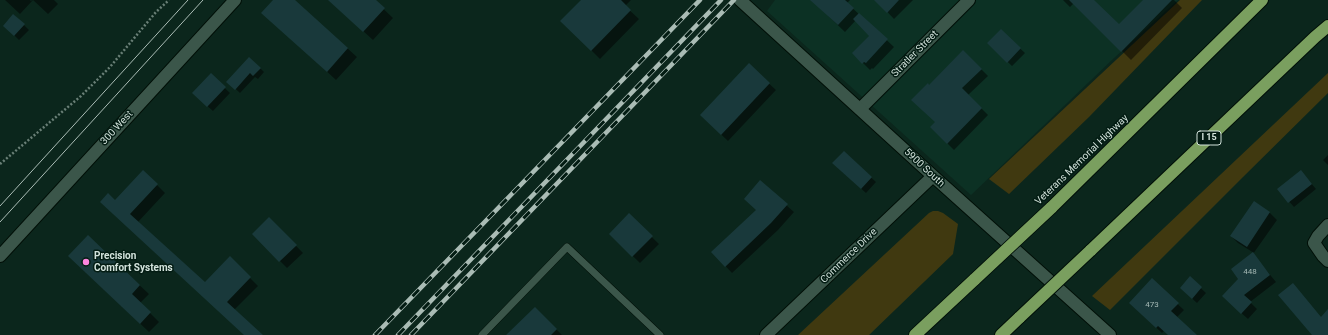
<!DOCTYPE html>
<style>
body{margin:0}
canvas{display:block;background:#0b261c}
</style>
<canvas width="1328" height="335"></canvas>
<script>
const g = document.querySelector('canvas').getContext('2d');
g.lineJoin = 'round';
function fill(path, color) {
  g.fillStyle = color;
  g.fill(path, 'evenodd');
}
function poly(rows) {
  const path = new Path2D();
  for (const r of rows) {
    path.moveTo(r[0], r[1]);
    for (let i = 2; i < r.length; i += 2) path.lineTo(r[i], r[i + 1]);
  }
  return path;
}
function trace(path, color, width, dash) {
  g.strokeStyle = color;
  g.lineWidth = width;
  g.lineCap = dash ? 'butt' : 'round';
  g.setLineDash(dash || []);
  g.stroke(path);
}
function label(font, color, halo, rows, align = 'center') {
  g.font = font + ' Roboto,sans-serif';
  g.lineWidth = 3;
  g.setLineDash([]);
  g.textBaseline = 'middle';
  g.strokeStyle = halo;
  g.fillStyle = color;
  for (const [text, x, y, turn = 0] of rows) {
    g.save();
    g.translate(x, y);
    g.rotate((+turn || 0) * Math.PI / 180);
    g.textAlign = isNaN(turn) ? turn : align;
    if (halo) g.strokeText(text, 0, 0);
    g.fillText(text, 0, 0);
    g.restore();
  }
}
const built = poly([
 [775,0,1178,0,1114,58,971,195,767,11]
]);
const green = poly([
 [1180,0,1202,0,1089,117,1009,194,989,179],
 [1328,73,1328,93,1243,177,1110,310,1092,296],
 [933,211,938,211,943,213,958,224,953,254,869,335,798,335,929,213]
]);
const shadow = poly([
 [5,0,30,0,31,1,32,0,54,0,58,4,48,14,33,0,20,14],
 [274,0,294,0,357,57,336,80,272,21],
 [329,0,374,0,393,18,373,40],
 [582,0,631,0,625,6,639,19,600,59,562,21],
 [814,0,850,0,847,3,894,47,873,69,872,68,870,70,853,53,870,36,856,20,845,32,820,8],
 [876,0,913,0,894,19],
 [1063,0,1093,0,1119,26,1144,0,1174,0,1182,8,1131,60,1074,3,1070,7],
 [14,15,29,30,19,40,9,30],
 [1001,31,1025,53,1012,66,988,43],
 [963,51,988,76,968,95,988,115,954,150,931,127,936,122,929,86],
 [749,65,776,90,728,141,708,122],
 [260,68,264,72,258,79,255,77,240,93,228,82],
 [211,75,230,93,213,111,198,98],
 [844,152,876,182,866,193,838,168],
 [1328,155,1328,165,1323,160],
 [1305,176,1316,189,1294,207,1278,189],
 [760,182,794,212,778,230,732,273,712,252,757,210],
 [157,185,165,193,138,222,205,283,230,258,258,286,234,310,262,335,245,335,101,202,115,201],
 [1254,202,1270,213,1277,220,1253,254,1276,282,1250,302,1257,309,1248,319,1230,303,1239,279,1232,269,1254,253,1238,243,1231,236],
 [629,215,659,244,640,263,610,234],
 [269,218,303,253,287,268,253,234],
 [88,237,149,294,140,303,159,322,149,332,78,265],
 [1190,278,1206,293,1197,303,1186,293],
 [1152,280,1184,310,1177,317,1196,335,1169,335,1164,331,1162,333,1136,309],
 [535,308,562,335,507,335]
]);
const building = poly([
 [273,0,295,0,348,48,327,72,261,13],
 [328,0,376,0,385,8,363,32],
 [581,0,621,0,631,10,591,51,560,21],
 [810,0,845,0,854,8,838,25],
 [874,0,899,0,887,13],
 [1069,0,1094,0,1119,24,1143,0,1172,0,1121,52],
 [859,13,888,39,866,63,864,62,862,64,852,53,869,36,853,19],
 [13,14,25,24,14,36,3,26],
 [1001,29,1021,48,1007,63,987,43],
 [963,50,982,69,962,88,982,108,947,144,930,127,935,122,911,100,928,83,929,85],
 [249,57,261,68,253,76,250,73,235,90,226,82],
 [749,63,770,83,721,135,700,115],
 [211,73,226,87,207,107,192,93],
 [844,151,872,177,861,189,832,163],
 [143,170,158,184,130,214,205,282,230,256,251,277,227,302,263,335,244,335,100,202,108,193,115,200],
 [1301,170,1312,184,1288,203,1277,189],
 [760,180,788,204,771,223,725,267,711,252,756,210,744,199],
 [1254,201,1270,212,1247,247,1230,236],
 [629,213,653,236,632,257,609,234],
 [269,217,297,245,279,262,252,234],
 [88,235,140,285,132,294,151,312,140,324,68,256],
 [1253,252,1270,275,1244,295,1252,302,1241,314,1222,296,1238,279,1231,269],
 [1190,276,1202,287,1192,299,1180,288],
 [1152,278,1179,303,1171,311,1197,335,1168,335,1158,326,1156,328,1129,303],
 [1293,283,1321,317,1328,309,1328,335,1312,335,1278,295],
 [535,307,557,329,551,335,506,335]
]);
const path = poly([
 [0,164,81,96,110,67,156,12,169,0]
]);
const service = poly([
 [482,335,567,247,660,335]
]);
const minor = poly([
 [860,109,969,0],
 [1328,225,1318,236,1314,243,1323,256,1328,261]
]);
const tertiary = poly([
 [740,0,933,176,1110,335],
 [0,256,235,0],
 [766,335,933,176]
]);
const motorway = poly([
 [1051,208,1262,0],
 [1090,251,1315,37,1328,26],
 [915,335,975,279],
 [1001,335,1020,317]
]);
const tram = poly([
 [0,206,188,0],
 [0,222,203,0]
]);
const rail = poly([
 [375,335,700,0],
 [398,335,721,0],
 [411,335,734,0]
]);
const motorwayBridge = poly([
 [975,279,1051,208],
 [1020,317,1090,251]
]);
const markers = [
 [86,262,4,"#fe85df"]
];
const numberNames = [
 ["448",1250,272],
 ["473",1152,305]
];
const shields = [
 [1209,138,24]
];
const shieldNames = [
 ["I 15",1209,138]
];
const streetNames = [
 ["Stratler Street",915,54,-45],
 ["300 West",117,128,-47],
 ["Veterans Memorial Highway",1082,160,-44],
 ["5900 South",924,168,43],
 ["Commerce Drive",849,256,-44]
];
const poiNames = [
 ["Precision",94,256],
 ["Comfort Systems",94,268]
];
fill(built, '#0c3124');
fill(green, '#403910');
fill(shadow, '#0007');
fill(building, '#19393b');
trace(service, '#000f07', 8);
trace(minor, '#000f07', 14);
trace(tertiary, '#000f07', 14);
trace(motorway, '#000f07', 14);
trace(path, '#697f76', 2.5, [2, 2]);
trace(service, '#3b564a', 7);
trace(minor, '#3b564a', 12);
trace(tertiary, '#3b564a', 12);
trace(motorway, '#7a9f5f', 12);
trace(tram, '#aabcb5', 1);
trace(rail, '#aabcb5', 4.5);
trace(rail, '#031c13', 3, [9]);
trace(motorwayBridge, '#000f07', 14, []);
trace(motorwayBridge, '#7a9f5f', 12);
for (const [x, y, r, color] of markers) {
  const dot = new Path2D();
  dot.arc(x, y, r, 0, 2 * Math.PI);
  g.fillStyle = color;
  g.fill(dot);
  trace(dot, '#031c13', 1.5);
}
label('8px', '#a4b8b4', null, numberNames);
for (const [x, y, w] of shields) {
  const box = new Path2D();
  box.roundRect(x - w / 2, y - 7, w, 14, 3);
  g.fillStyle = '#031c13';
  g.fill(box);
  trace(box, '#d3e3dc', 1);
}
label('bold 9px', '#d3e3dc', null, shieldNames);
label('10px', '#d3e3dc', '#031c13', streetNames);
label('bold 10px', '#d3e3dc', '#031c13', poiNames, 'left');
</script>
